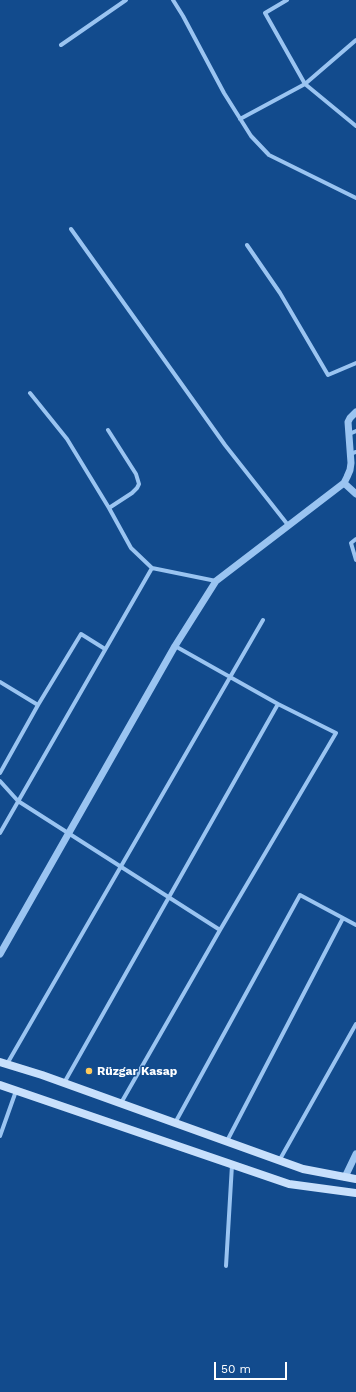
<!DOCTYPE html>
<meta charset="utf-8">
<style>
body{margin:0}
#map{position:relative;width:356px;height:1392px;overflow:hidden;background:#124b8d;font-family:"Work Sans",sans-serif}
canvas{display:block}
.scale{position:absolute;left:214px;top:1362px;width:73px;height:18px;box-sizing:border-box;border:2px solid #fff;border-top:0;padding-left:5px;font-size:12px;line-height:14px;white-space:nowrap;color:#fff;-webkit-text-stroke:3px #124b8d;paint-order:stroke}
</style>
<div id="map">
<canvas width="356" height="1392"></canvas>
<div class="scale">50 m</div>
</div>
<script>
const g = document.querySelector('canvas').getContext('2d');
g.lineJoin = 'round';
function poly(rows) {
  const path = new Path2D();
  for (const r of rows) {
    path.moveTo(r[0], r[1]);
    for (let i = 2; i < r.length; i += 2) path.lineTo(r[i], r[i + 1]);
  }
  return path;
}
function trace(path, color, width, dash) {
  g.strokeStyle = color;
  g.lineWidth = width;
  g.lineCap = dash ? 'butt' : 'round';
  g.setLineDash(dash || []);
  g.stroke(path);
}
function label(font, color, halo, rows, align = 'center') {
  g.font = font + ' "Work Sans",sans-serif';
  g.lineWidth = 3;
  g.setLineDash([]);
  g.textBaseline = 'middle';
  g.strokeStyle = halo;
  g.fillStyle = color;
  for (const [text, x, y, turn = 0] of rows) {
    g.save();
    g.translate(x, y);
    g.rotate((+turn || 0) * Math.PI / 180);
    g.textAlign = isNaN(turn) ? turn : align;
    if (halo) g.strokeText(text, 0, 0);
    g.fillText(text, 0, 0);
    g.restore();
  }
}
const minor = poly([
 [173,0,183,16,224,93,251,136,269,155,356,198],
 [287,0,265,13,305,84,356,126],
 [61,45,126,0],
 [240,119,305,84,356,40],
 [71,229,225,445,288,525],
 [247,245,280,293,328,375,356,363],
 [30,393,67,439,109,508,131,548,152,568],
 [108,430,136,474,139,484,137,488,132,493,109,508],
 [349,434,356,431],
 [350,454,356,452],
 [356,539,351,543,356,560],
 [0,682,38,705],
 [0,773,38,705,81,634,105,649],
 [0,781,18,801,220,930],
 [0,833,152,568,216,581],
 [7,1064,263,620],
 [64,1083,278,704],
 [121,1103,220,930,336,733,278,704,175,646],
 [175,1123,300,895,356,925],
 [0,1136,16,1091],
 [227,1141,343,918],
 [279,1161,356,1024],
 [226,1266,232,1165]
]);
const tertiary = poly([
 [344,483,356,494],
 [0,954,175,646,216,581,344,483,347,477,350,470,351,463,348,422,350,418,356,412],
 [345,1177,356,1154]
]);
const secondary = poly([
 [0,1062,42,1075,303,1169,356,1179],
 [0,1085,289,1184,356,1193]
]);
const markers = [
 [89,1071,4,"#ffca5a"]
];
const poiNames = [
 ["Rüzgar Kasap",97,1071]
];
trace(minor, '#9ac4f1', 4);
trace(tertiary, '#9ac4f1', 7);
trace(secondary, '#c8e0fc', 8);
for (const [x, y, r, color] of markers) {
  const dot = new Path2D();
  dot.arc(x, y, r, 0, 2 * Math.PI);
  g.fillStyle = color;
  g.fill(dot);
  trace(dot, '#124b8d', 1.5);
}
label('bold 12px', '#fff', '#124b8d', poiNames, 'left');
</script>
